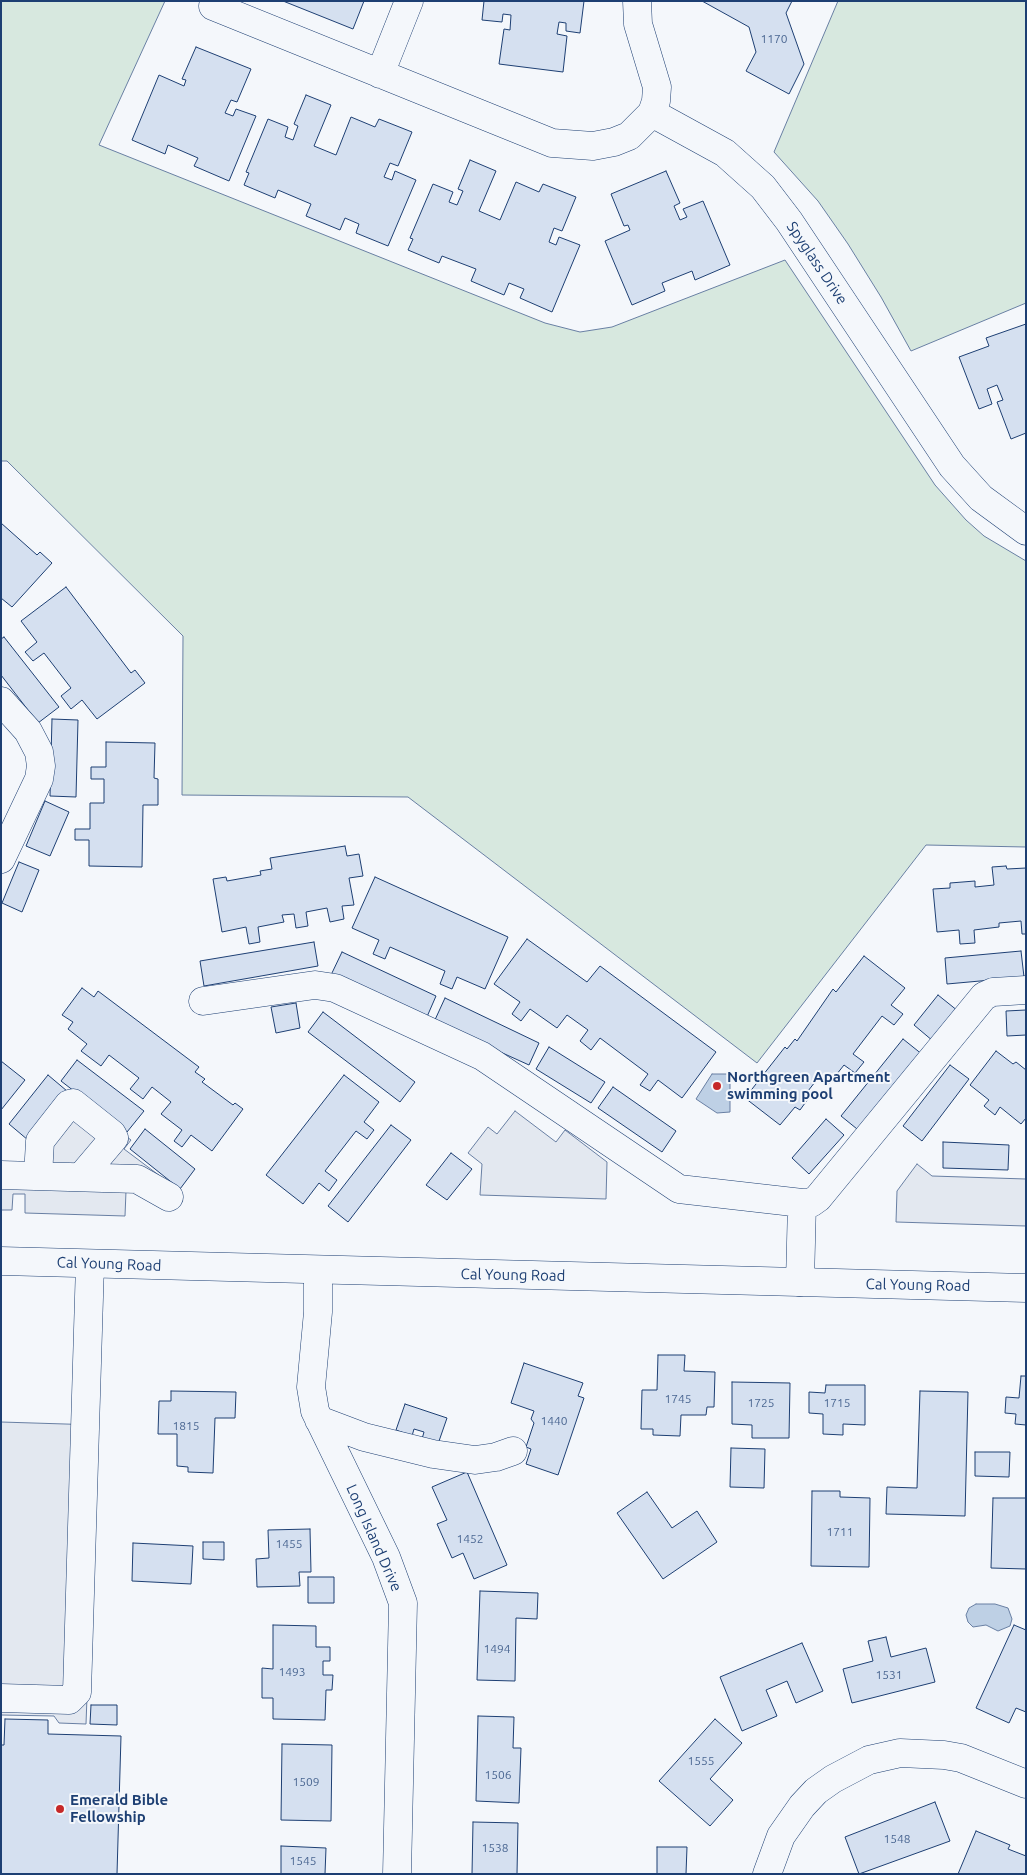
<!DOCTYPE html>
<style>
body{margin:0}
#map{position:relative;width:1027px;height:1875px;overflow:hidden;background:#f4f7fb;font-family:Ubuntu,sans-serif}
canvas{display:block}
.frame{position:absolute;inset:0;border:2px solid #1d3f73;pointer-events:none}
</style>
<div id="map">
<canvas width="1027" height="1875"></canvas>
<div class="frame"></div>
</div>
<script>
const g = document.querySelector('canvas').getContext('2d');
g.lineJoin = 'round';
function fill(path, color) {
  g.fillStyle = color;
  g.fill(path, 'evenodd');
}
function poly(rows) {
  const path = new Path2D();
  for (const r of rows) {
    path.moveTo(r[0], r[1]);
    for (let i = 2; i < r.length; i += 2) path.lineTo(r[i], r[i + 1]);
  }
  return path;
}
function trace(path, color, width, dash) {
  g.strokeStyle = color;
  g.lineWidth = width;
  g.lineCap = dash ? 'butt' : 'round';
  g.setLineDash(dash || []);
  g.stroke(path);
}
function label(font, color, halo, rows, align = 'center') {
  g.font = font + ' Ubuntu,sans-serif';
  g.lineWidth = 4;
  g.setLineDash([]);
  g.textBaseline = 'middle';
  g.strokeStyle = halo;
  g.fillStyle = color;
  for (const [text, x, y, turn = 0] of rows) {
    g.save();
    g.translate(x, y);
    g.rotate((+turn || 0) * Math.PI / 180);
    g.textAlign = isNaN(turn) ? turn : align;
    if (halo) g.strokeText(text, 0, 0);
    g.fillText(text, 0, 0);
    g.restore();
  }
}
const green = poly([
 [1,1,165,1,99,145,545,323,580,332,612,327,785,260,935,485,966,520,984,536,1026,561,1026,847,926,845,757,1063,408,797,182,795,183,636,7,461,1,461,1,1],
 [838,1,1026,1,1026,303,911,351,881,297,848,244,818,201,774,152,838,1]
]);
const parking = poly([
 [69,1093,131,1140,124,1149,180,1191,165,1210,141,1191,126,1191,125,1216,25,1213,25,1194,13,1194,12,1210,1,1210,1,1165,29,1165,69,1093],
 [515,1111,556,1142,565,1130,607,1162,606,1199,480,1195,482,1164,468,1153,488,1127,497,1134,515,1111],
 [917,1164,932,1176,1026,1179,1026,1226,896,1222,897,1191,917,1164],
 [1,1422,97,1425,86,1724,59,1723,54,1716,1,1715,1,1422]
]);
const water = poly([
 [712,1074,730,1074,730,1112,717,1113,696,1099,712,1074],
 [976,1604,995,1604,1008,1608,1012,1619,1010,1626,998,1631,986,1625,973,1627,968,1622,966,1615,969,1608,976,1604]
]);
const building = poly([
 [283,1,364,1,353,29,283,1],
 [484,1,584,1,580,33,566,31,566,23,559,22,557,34,567,36,563,72,499,64,504,29,510,30,511,15,503,14,502,22,482,20,484,1],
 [702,1,792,1,786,13,804,64,789,94,746,71,756,52,749,27,702,1],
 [196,47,251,69,237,102,231,100,225,113,233,116,236,109,256,116,229,181,194,166,198,158,168,145,165,154,132,140,159,75,184,86,186,80,182,79,196,47],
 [306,95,331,105,314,146,336,155,351,117,375,127,379,119,412,132,398,166,390,163,384,177,392,180,395,171,416,180,388,246,356,233,359,224,345,218,340,230,306,216,311,204,278,190,275,198,244,185,249,173,246,172,268,119,288,127,285,137,293,140,298,126,294,124,306,95],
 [470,160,496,171,479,211,500,220,516,182,539,192,543,184,576,197,562,231,554,228,549,242,556,245,559,237,580,245,552,312,520,298,524,289,509,283,504,295,471,281,476,269,442,256,439,263,408,250,413,239,410,238,433,184,453,192,449,202,457,205,463,191,458,189,470,160],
 [666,171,680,203,674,206,680,220,687,217,683,209,703,201,730,265,695,280,692,271,662,283,665,291,632,305,605,241,630,230,628,225,624,226,611,194,666,171],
 [1026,324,1026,433,1011,439,997,402,1003,400,997,385,987,389,992,404,979,409,959,357,989,346,986,338,1026,324],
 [1,523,37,555,40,552,52,563,12,607,1,598,1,523],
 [66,587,131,673,135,670,145,683,97,719,82,700,71,709,61,696,71,688,44,653,33,661,25,652,37,642,21,621,66,587],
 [4,637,59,707,38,723,1,675,1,639,4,637],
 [52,719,78,720,76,797,50,796,52,719],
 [106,742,155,743,154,778,158,779,158,805,143,805,142,867,89,866,89,840,75,840,75,829,90,829,90,803,104,803,104,779,91,779,91,767,106,767,106,742],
 [45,801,69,812,50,856,26,846,45,801],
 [345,846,347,856,359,854,363,876,349,878,354,905,342,906,344,919,330,922,327,908,306,912,308,926,296,928,294,914,282,915,284,922,258,927,260,942,249,944,246,927,222,932,213,879,226,877,227,881,261,875,260,871,272,869,270,858,345,846],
 [19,862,39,870,22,912,2,903,19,862],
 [1006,866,1007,869,1026,868,1026,934,1022,934,1021,921,999,923,999,927,974,930,975,943,960,944,959,930,937,932,933,889,950,888,950,883,975,881,975,887,994,885,992,867,1006,866],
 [375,877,508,937,485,989,457,977,452,989,440,984,445,971,390,947,385,959,373,954,379,940,352,928,375,877],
 [527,939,587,982,600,966,716,1052,682,1098,658,1080,650,1091,640,1085,648,1074,600,1038,591,1050,580,1041,588,1030,567,1015,557,1028,530,1009,521,1021,512,1014,520,1002,494,984,527,939],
 [314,942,318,966,204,986,200,961,314,942],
 [1021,951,1024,977,947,984,945,958,1021,951],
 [342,952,436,996,426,1019,331,975,342,952],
 [864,956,905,988,891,1005,903,1014,894,1025,882,1016,853,1054,864,1062,855,1073,844,1065,829,1084,819,1077,804,1096,808,1099,800,1110,795,1107,780,1125,745,1098,785,1047,787,1049,795,1039,797,1041,833,989,836,992,864,956],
 [82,988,94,997,98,991,199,1067,195,1072,205,1079,202,1082,233,1105,235,1103,243,1109,212,1151,191,1135,182,1147,174,1141,182,1130,161,1114,171,1102,152,1087,143,1099,130,1089,139,1078,109,1055,101,1066,81,1051,87,1044,68,1029,73,1022,62,1015,82,988],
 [938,995,958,1011,933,1041,914,1025,938,995],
 [445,998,539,1043,529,1065,434,1022,445,998],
 [296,1003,300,1028,276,1033,271,1007,296,1003],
 [1026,1010,1026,1035,1007,1036,1006,1011,1026,1010],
 [323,1012,415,1082,400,1102,308,1032,323,1012],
 [903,1039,923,1055,862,1133,841,1116,903,1039],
 [549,1047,605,1082,591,1103,536,1069,549,1047],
 [996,1051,1013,1064,1016,1062,1026,1070,1026,1118,1021,1124,1000,1107,995,1115,984,1106,989,1100,970,1085,996,1051],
 [77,1060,144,1111,127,1132,61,1081,77,1060],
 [1,1061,25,1080,1,1110,1,1061],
 [950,1065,969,1079,922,1141,903,1126,950,1065],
 [48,1075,67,1091,28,1140,9,1124,48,1075],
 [344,1075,379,1102,364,1122,374,1130,367,1139,356,1131,325,1171,337,1180,329,1191,319,1183,303,1204,266,1175,344,1075],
 [613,1087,676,1131,662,1152,598,1108,613,1087],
 [826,1119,844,1135,809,1174,792,1158,826,1119],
 [391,1125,411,1140,348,1222,328,1206,391,1125],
 [145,1129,195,1169,180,1189,130,1149,145,1129],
 [943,1142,1009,1145,1008,1170,943,1168,943,1142],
 [451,1153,472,1169,447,1200,426,1185,451,1153],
 [658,1355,685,1355,684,1371,715,1372,714,1407,707,1407,706,1415,681,1415,680,1436,653,1435,653,1429,641,1429,642,1390,657,1390,658,1355],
 [524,1363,583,1383,578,1396,584,1398,558,1475,526,1464,531,1449,526,1447,534,1423,531,1419,534,1411,511,1403,524,1363],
 [1021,1376,1026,1376,1026,1425,1015,1424,1016,1414,1005,1413,1006,1397,1019,1398,1021,1376],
 [732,1382,790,1383,789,1438,752,1438,752,1425,732,1424,732,1382],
 [826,1385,865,1385,865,1425,843,1424,843,1435,823,1434,823,1414,809,1413,809,1392,825,1393,826,1385],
 [171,1391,236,1392,235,1418,215,1418,213,1473,188,1472,188,1467,177,1466,177,1434,158,1434,159,1401,171,1401,171,1391],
 [920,1391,968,1392,965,1516,886,1514,887,1487,917,1488,920,1391],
 [405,1404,447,1418,438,1444,422,1439,424,1432,414,1429,412,1436,396,1430,405,1404],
 [731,1448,765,1449,764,1488,730,1487,731,1448],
 [975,1452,1010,1452,1009,1477,975,1476,975,1452],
 [467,1472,507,1565,474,1579,463,1553,452,1558,437,1524,447,1520,432,1487,467,1472],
 [812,1491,840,1491,840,1497,870,1498,869,1567,811,1566,812,1491],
 [647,1492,672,1528,697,1511,717,1542,663,1579,617,1513,647,1492],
 [993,1498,1026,1498,1026,1569,991,1568,993,1498],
 [310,1529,311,1572,299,1572,300,1586,257,1587,256,1559,269,1558,268,1530,310,1529],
 [203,1542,224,1542,224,1560,203,1559,203,1542],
 [133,1543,193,1546,191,1584,132,1581,133,1543],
 [308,1577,334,1577,334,1603,308,1603,308,1577],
 [480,1591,538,1593,537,1619,516,1618,515,1681,477,1680,480,1591],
 [273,1625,316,1626,316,1647,330,1647,330,1661,323,1661,323,1675,333,1675,332,1690,326,1690,325,1720,273,1719,273,1698,262,1698,262,1668,273,1669,273,1625],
 [1014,1625,1026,1630,1026,1712,1016,1708,1009,1723,976,1708,1014,1625],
 [886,1637,891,1657,926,1648,935,1682,852,1703,843,1669,873,1661,868,1641,886,1637],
 [802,1643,823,1691,796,1703,787,1681,766,1690,777,1716,742,1731,720,1677,802,1643],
 [91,1705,117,1705,117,1725,90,1724,91,1705],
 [478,1716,514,1717,513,1748,521,1748,519,1803,476,1801,478,1716],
 [5,1719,48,1720,48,1734,121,1736,117,1874,1,1874,1,1745,4,1745,5,1719],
 [715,1719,742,1743,710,1779,733,1800,710,1826,659,1781,715,1719],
 [282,1744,332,1745,331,1821,281,1820,282,1744],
 [935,1802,950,1841,859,1874,845,1837,935,1802],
 [473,1822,518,1823,517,1874,472,1874,473,1822],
 [976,1831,1010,1845,1008,1849,1026,1856,1026,1874,958,1874,976,1831],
 [281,1846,326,1848,325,1874,281,1874,281,1846],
 [657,1847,687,1847,686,1874,657,1874,657,1847]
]);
const minor = poly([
 [637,1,638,24,657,87,656,101,652,113,725,153,763,187,789,221,952,466,981,498,1026,531],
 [213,6,552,143,593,146,614,142,629,136,652,113],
 [380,74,409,1],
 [1,701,28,731,39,752,41,766,39,779,1,859],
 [203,1001,315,985,335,988,482,1056,679,1189,802,1203],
 [1,1175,137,1179,169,1197],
 [38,1176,40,1141,69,1104,73,1103,112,1134,114,1138,81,1177],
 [318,1270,318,1312,311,1387,315,1411,386,1557,403,1603,397,1874],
 [800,1282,802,1203,811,1203,818,1198,984,996,993,992,1026,990],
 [319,1420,364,1437,433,1454,475,1460,496,1457,513,1451],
 [1,1698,69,1700,77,1692,90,1264],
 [767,1874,781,1836,802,1806,816,1791,833,1779,869,1760,900,1753,944,1755,961,1758,1026,1784]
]);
const major = poly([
 [1,1261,1026,1288]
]);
const markers = [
 [717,1086,5,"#c62828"],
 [60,1809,5,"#c62828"]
];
const numberNames = [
 ["1170",774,39],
 ["1745",678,1399],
 ["1725",761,1403],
 ["1715",837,1403],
 ["1440",554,1421],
 ["1815",186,1426],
 ["1711",840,1532],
 ["1452",470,1539],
 ["1455",289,1544],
 ["1494",497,1649],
 ["1493",292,1672],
 ["1531",889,1675],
 ["1555",701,1761],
 ["1506",498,1775],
 ["1509",306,1782],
 ["1548",897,1839],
 ["1538",495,1848],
 ["1545",303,1861]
];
const streetNames = [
 ["Spyglass Drive",817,263,56],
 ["Cal Young Road",109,1264,2],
 ["Cal Young Road",513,1275,1],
 ["Cal Young Road",918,1285,1],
 ["Long Island Drive",374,1538,66]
];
const poiNames = [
 ["Northgreen Apartment",727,1077],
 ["swimming pool",727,1094],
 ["Emerald Bible",70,1800],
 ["Fellowship",70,1817]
];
fill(green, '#d7e8df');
trace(green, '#687fa3', 1);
fill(parking, '#e3e8f0');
trace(parking, '#687fa3', 1);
fill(water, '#bed0e5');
trace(water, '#687fa3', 1);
fill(building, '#d5e0f0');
trace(building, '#1d3f73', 1);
trace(minor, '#1d3f73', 29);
trace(major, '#1d3f73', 29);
trace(minor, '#f4f7fb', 28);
trace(major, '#f4f7fb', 28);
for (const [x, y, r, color] of markers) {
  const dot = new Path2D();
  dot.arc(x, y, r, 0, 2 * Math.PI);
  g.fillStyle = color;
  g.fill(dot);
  trace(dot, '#f4f7fb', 2);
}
label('12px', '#4b6792', null, numberNames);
label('15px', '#1d3f73', '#f4f7fb', streetNames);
label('bold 15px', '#1d3f73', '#f4f7fb', poiNames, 'left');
</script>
